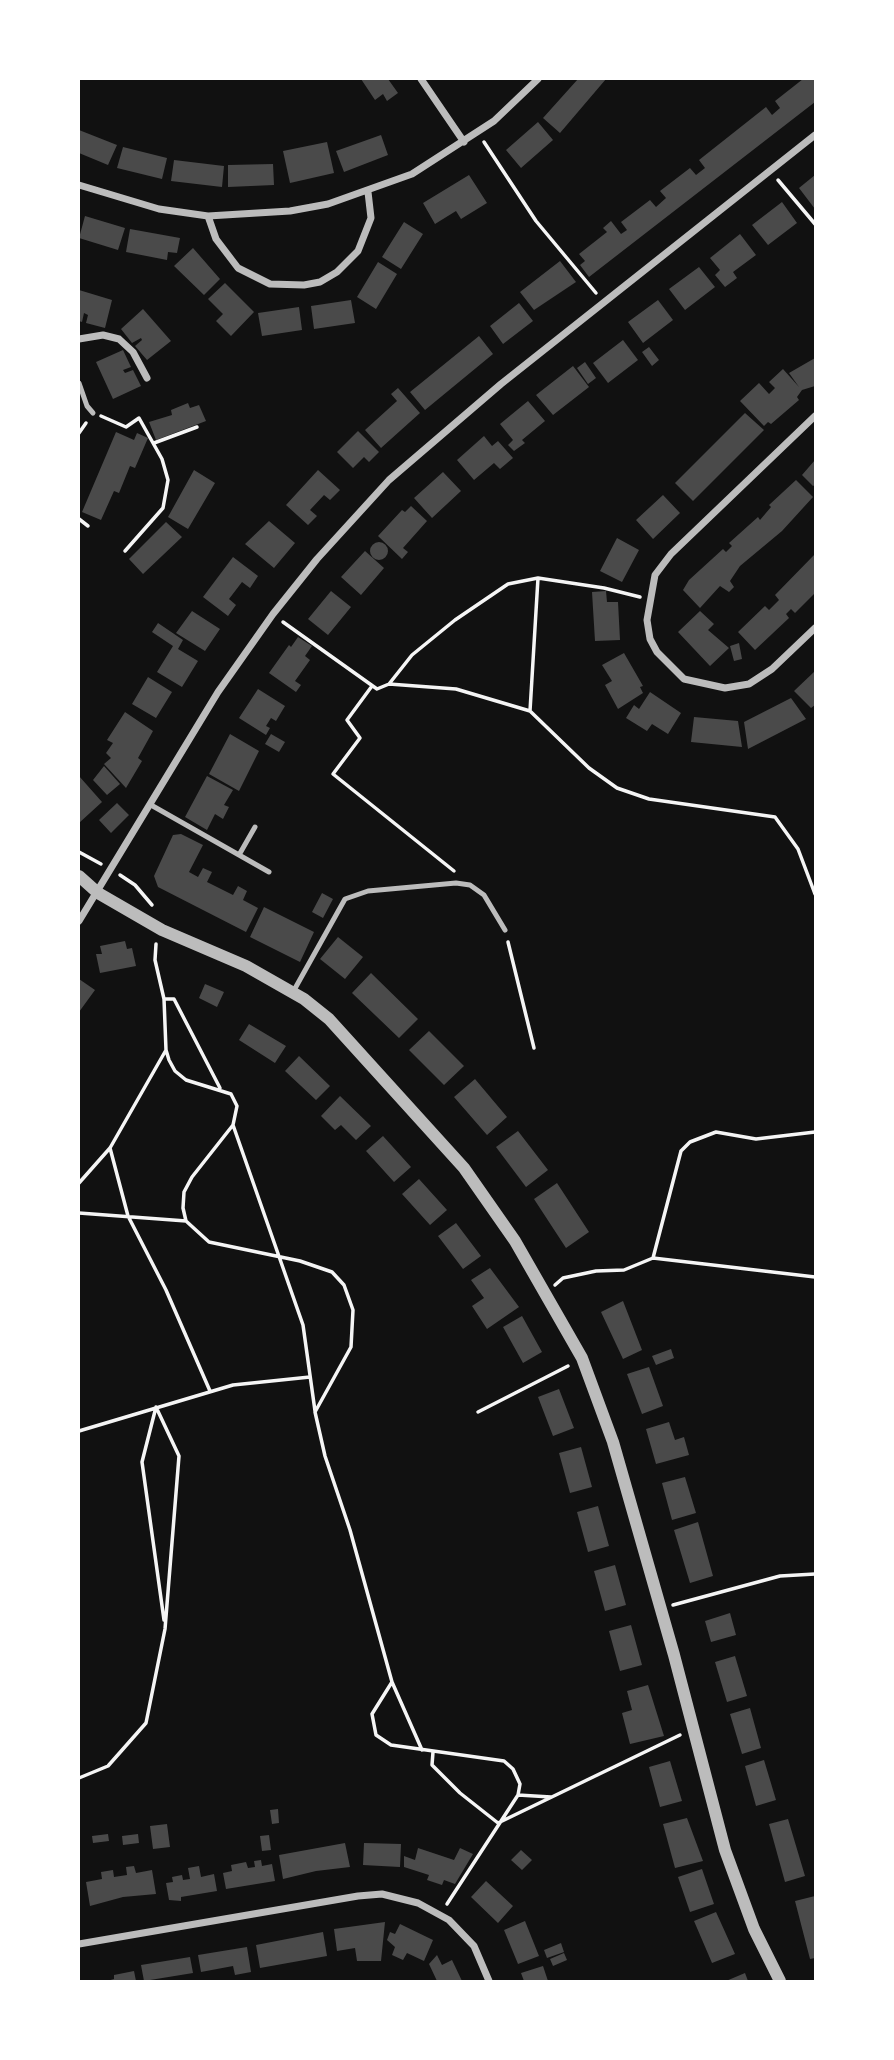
<!DOCTYPE html>
<style>
body{margin:0}
#map{position:relative;width:894px;height:2060px;overflow:hidden;background:#111;font-family:"Sofia Sans Condensed",sans-serif}
canvas{display:block}
.frame{position:absolute;inset:0;border:80px solid #fff;pointer-events:none}
</style>
<div id="map">
<canvas width="894" height="2060"></canvas>
<div class="frame"></div>
</div>
<script>
const g = document.querySelector('canvas').getContext('2d');
g.lineJoin = 'round';
function fill(path, color) {
  g.fillStyle = color;
  g.fill(path, 'evenodd');
}
function poly(rows) {
  const path = new Path2D();
  for (const r of rows) {
    if (r.length === 3) {
      path.moveTo(r[0] + r[2], r[1]);
      path.arc(r[0], r[1], r[2], 0, 2 * Math.PI);
      continue;
    }
    path.moveTo(r[0], r[1]);
    for (let i = 2; i < r.length; i += 2) path.lineTo(r[i], r[i + 1]);
  }
  return path;
}
function trace(path, color, width, dash) {
  g.strokeStyle = color;
  g.lineWidth = width;
  g.lineCap = dash ? 'butt' : 'round';
  g.setLineDash(dash || []);
  g.stroke(path);
}
const building = poly([
 [361,79,388,79,398,93,387,101,383,94,375,100],
 [578,79,606,79,560,133,543,118],
 [803,79,815,79,815,102,589,277,580,265,585,261,579,254,607,232,603,228,611,221,621,234,627,230,621,222,650,200,656,207,666,198,660,191,690,168,696,175,705,168,699,160,766,107,772,115,780,108,775,101],
 [538,122,553,140,521,168,506,150],
 [79,130,117,145,108,165,79,153],
 [381,135,388,155,344,172,336,151],
 [327,142,334,173,290,183,283,151],
 [123,147,167,158,162,179,117,168],
 [174,160,224,166,222,187,171,181],
 [273,164,274,185,228,187,228,165],
 [469,175,487,203,461,219,456,211,435,224,423,203],
 [815,175,815,209,799,188],
 [782,202,797,223,768,245,752,225],
 [85,216,125,228,118,250,79,238],
 [404,222,423,234,401,269,382,257],
 [130,229,180,238,177,253,168,252,167,260,126,252],
 [740,234,756,255,733,272,737,278,725,287,715,275,720,270,710,258],
 [193,248,220,279,204,295,174,266],
 [560,261,576,282,534,310,520,292],
 [378,262,397,274,376,309,357,297],
 [699,267,715,287,685,310,669,289],
 [225,283,254,312,231,336,216,321,223,314,208,299],
 [79,290,112,300,105,328,86,323,88,315,84,313,82,322,79,321],
 [351,300,355,323,314,329,311,306],
 [658,300,673,320,643,343,628,322],
 [519,303,533,321,503,344,490,326],
 [299,307,302,330,262,336,258,313],
 [143,309,171,341,147,360,135,346,142,340,141,338,132,343,121,329],
 [479,336,493,354,425,410,410,392],
 [623,340,638,360,608,383,593,363],
 [649,347,659,360,652,366,642,352],
 [123,350,131,367,123,370,125,373,133,370,141,386,113,399,96,362],
 [815,358,815,386,802,390,797,397,799,400,771,424,768,422,764,426,740,401,759,383,769,394,775,388,769,382,783,369,799,387,789,373],
 [585,362,596,378,588,384,577,368],
 [573,366,589,387,553,415,536,395],
 [398,388,420,413,381,448,365,430,397,401,391,394],
 [528,401,545,421,522,440,525,443,514,451,508,445,513,440,500,424],
 [188,403,190,408,199,405,206,421,156,440,149,422,172,415,171,410],
 [745,413,764,430,693,501,675,483],
 [358,431,379,452,369,462,364,457,353,468,337,452],
 [116,432,134,440,137,433,148,438,135,468,130,466,119,493,114,491,101,520,82,512],
 [484,436,492,446,498,441,513,458,500,469,494,463,474,480,457,460],
 [815,460,815,485,813,486,802,475],
 [194,470,215,483,188,529,168,517],
 [318,470,340,490,330,500,324,495,310,510,317,516,308,525,286,505],
 [443,472,461,491,432,518,414,498],
 [796,480,813,497,782,531,740,566,730,581,734,587,729,592,720,586,700,608,683,590,689,580,723,549,726,552,732,546,729,543,758,517,760,520,771,507,769,505],
 [663,495,680,513,653,539,636,520],
 [411,506,427,521,403,548,408,552,402,559,378,536,402,510,405,512],
 [269,521,295,543,274,568,245,544],
 [166,522,182,537,143,574,129,559],
 [617,538,639,550,622,582,600,571],
 [379,551,9],
 [365,551,384,568,361,595,341,577],
 [815,554,815,593,795,613,791,609,786,614,789,618,755,650,738,632,765,606,769,610,779,600,775,595],
 [233,557,258,576,250,588,242,582,229,599,236,605,228,616,203,597],
 [331,591,351,607,328,635,308,619],
 [606,591,607,602,618,602,620,640,595,641,592,592],
 [192,611,220,629,205,651,176,633],
 [700,611,714,624,708,630,729,648,710,666,678,632],
 [158,623,183,640,178,649,198,661,182,687,157,672,173,646,152,632],
 [298,637,312,646,305,656,310,660,295,681,301,685,296,692,269,673,289,645,291,647],
 [739,643,742,659,734,661,730,646],
 [624,653,643,686,640,687,643,693,618,709,605,685,612,681,602,665],
 [815,671,815,705,811,708,794,691],
 [148,677,172,692,156,718,132,704],
 [258,689,285,706,276,721,271,718,266,726,270,728,266,735,239,718],
 [650,692,681,713,668,734,652,724,647,731,626,718,634,705,639,709],
 [791,698,806,719,748,749,744,722],
 [125,712,153,731,138,758,142,761,126,788,104,764,111,758,106,753,113,743,107,740],
 [694,717,738,721,742,747,691,742],
 [230,734,259,751,239,791,209,774],
 [271,734,285,742,279,752,265,744],
 [104,766,120,784,107,795,93,780],
 [79,776,102,802,79,823],
 [207,776,233,790,224,805,229,807,223,819,215,814,207,830,185,817],
 [117,803,129,815,111,833,99,820],
 [181,834,203,845,189,872,198,877,203,868,212,872,207,882,233,895,238,886,247,891,243,900,258,908,246,932,158,887,154,876,173,835],
 [322,893,333,899,323,918,312,912],
 [264,907,314,932,300,962,250,937],
 [338,937,363,957,345,979,320,959],
 [125,941,127,949,132,948,136,966,100,973,96,954,102,954,100,946],
 [371,973,418,1019,399,1038,352,993],
 [79,979,95,990,79,1012],
 [205,984,224,992,217,1007,199,998],
 [249,1024,286,1046,275,1063,239,1040],
 [429,1031,464,1066,444,1085,409,1050],
 [299,1056,330,1086,316,1100,285,1071],
 [475,1079,507,1117,487,1135,454,1097],
 [340,1096,371,1126,356,1140,341,1125,335,1130,321,1116],
 [518,1131,548,1170,526,1187,496,1147],
 [383,1136,411,1167,394,1182,366,1151],
 [419,1179,447,1210,430,1225,402,1194],
 [557,1183,589,1232,566,1248,534,1199],
 [456,1223,481,1256,463,1269,438,1236],
 [490,1268,519,1307,487,1329,472,1306,484,1298,471,1280],
 [623,1301,642,1350,623,1359,601,1312],
 [522,1316,542,1352,523,1363,503,1327],
 [671,1349,674,1358,656,1365,652,1356],
 [649,1367,663,1406,642,1414,627,1374],
 [559,1389,574,1428,553,1436,538,1397],
 [669,1422,675,1440,684,1437,689,1455,656,1464,646,1429],
 [581,1447,592,1487,570,1493,559,1453],
 [685,1477,696,1513,672,1520,662,1483],
 [598,1506,609,1546,588,1552,577,1512],
 [698,1522,713,1576,690,1583,674,1530],
 [615,1565,626,1605,605,1611,594,1571],
 [730,1613,736,1635,711,1642,705,1621],
 [631,1625,642,1665,620,1671,609,1631],
 [735,1656,747,1696,727,1702,715,1662],
 [648,1685,664,1736,630,1744,622,1713,632,1710,627,1691],
 [750,1708,761,1748,742,1754,730,1714],
 [764,1760,776,1800,756,1806,745,1766],
 [670,1761,682,1801,660,1807,649,1767],
 [278,1809,279,1823,272,1824,270,1810],
 [687,1818,703,1861,675,1868,663,1824],
 [788,1819,805,1876,785,1882,769,1824],
 [167,1824,170,1847,153,1849,150,1826],
 [108,1834,109,1841,93,1843,92,1836],
 [138,1834,139,1843,123,1845,122,1836],
 [269,1835,271,1850,262,1851,260,1836],
 [345,1843,350,1867,316,1871,283,1879,279,1855],
 [364,1843,401,1844,400,1867,363,1865],
 [418,1848,454,1860,460,1848,473,1854,455,1884,444,1880,442,1885,427,1880,429,1875,404,1867,404,1856,415,1860],
 [521,1850,532,1860,522,1870,511,1860],
 [261,1860,262,1866,272,1864,275,1881,226,1889,223,1873,232,1871,231,1865,246,1862,248,1868,255,1867,254,1861],
 [134,1866,136,1873,152,1870,156,1894,123,1897,90,1906,86,1882,102,1879,101,1872,113,1870,114,1877,127,1875,126,1867],
 [199,1866,201,1877,214,1874,217,1891,181,1897,181,1901,169,1900,166,1883,173,1882,172,1877,182,1875,183,1880,190,1879,188,1868],
 [702,1869,714,1904,690,1912,678,1877],
 [486,1881,513,1906,498,1923,471,1897],
 [815,1896,815,1958,810,1959,795,1901],
 [716,1912,735,1954,712,1963,694,1921],
 [525,1921,539,1956,518,1964,504,1930],
 [385,1922,381,1961,357,1961,355,1948,337,1951,334,1929],
 [400,1924,433,1940,424,1961,407,1953,403,1960,392,1955,395,1947,387,1940,390,1932,395,1934],
 [323,1932,327,1956,260,1968,256,1945],
 [561,1943,564,1952,547,1958,544,1950],
 [247,1947,251,1972,235,1975,233,1966,201,1972,198,1955],
 [564,1953,567,1960,553,1966,550,1959],
 [437,1955,442,1965,452,1960,462,1981,437,1981,429,1964],
 [190,1957,193,1973,144,1981,141,1965],
 [543,1966,548,1981,524,1981,521,1973],
 [134,1971,136,1981,107,1981,114,1979,114,1975],
 [745,1973,748,1981,726,1981]
]);
const path = poly([
 [484,142,536,221,596,293],
 [778,180,815,224],
 [101,416,126,427,139,418,162,459,168,480,163,508,125,551],
 [79,433,86,423],
 [154,443,197,427],
 [79,519,88,526],
 [538,578,530,711,589,768,617,788,649,799,775,817,798,849,815,894],
 [283,622,377,689,389,684,412,655,455,620,508,584,538,578,604,588,640,597],
 [389,684,456,689,530,711],
 [372,686,347,720,360,738,333,774,454,871],
 [79,852,101,864],
 [120,875,135,885,152,905],
 [508,942,534,1048],
 [156,944,155,960,164,999,166,1050,169,1060,175,1071,186,1080,231,1094,237,1106,233,1125,192,1177,184,1192,183,1208,186,1221,209,1242,300,1261,332,1272,344,1285,353,1310,351,1347,315,1412,325,1456,350,1530,392,1682,372,1714,376,1735,391,1745,504,1761,513,1769,520,1784,518,1795,447,1904],
 [164,999,174,999,220,1088],
 [233,1125,303,1325,315,1411],
 [110,1148,128,1216,166,1290,210,1391],
 [79,1183,110,1148,166,1050],
 [79,1213,186,1221],
 [653,1258,681,1151,690,1142,716,1132,756,1139,815,1132],
 [555,1285,563,1278,596,1271,624,1270,653,1258,815,1277],
 [156,1407,142,1462,164,1620],
 [478,1412,568,1366],
 [79,1431,233,1385,310,1377],
 [673,1605,780,1576,815,1574],
 [392,1682,422,1750],
 [433,1752,432,1765,460,1793,498,1823,680,1735],
 [79,1778,108,1766,146,1723,165,1629,179,1456,156,1407],
 [518,1795,551,1797]
]);
const service = poly([
 [79,383,87,406,93,413],
 [151,805,269,872],
 [239,855,255,827],
 [293,992,345,899,368,891,456,883,470,885,484,895,505,930]
]);
const minor = poly([
 [421,79,464,142],
 [79,185,159,209,208,216,290,211,328,204,412,174,494,121,538,79],
 [208,216,216,239,238,268,270,284,304,285,320,282,337,272,358,251,371,218,368,192],
 [79,339,103,335,119,339,133,352,147,378],
 [815,416,671,554,655,575,647,620,650,639,657,652,684,679,725,688,749,684,772,669,815,628],
 [79,921,218,692,273,614,317,559,389,480,501,384,815,135],
 [79,1944,358,1896,382,1894,418,1903,449,1920,474,1946,489,1981]
]);
const tertiary = poly([
 [79,876,98,893,162,930,246,966,304,999,329,1019,464,1168,515,1241,582,1358,613,1442,674,1655,725,1850,754,1929,780,1981]
]);
fill(building, '#4a4a4a');
trace(path, '#f5f5f5', 3.5);
trace(service, '#bcbcbc', 5);
trace(minor, '#bcbcbc', 7);
trace(tertiary, '#bcbcbc', 12);
</script>
